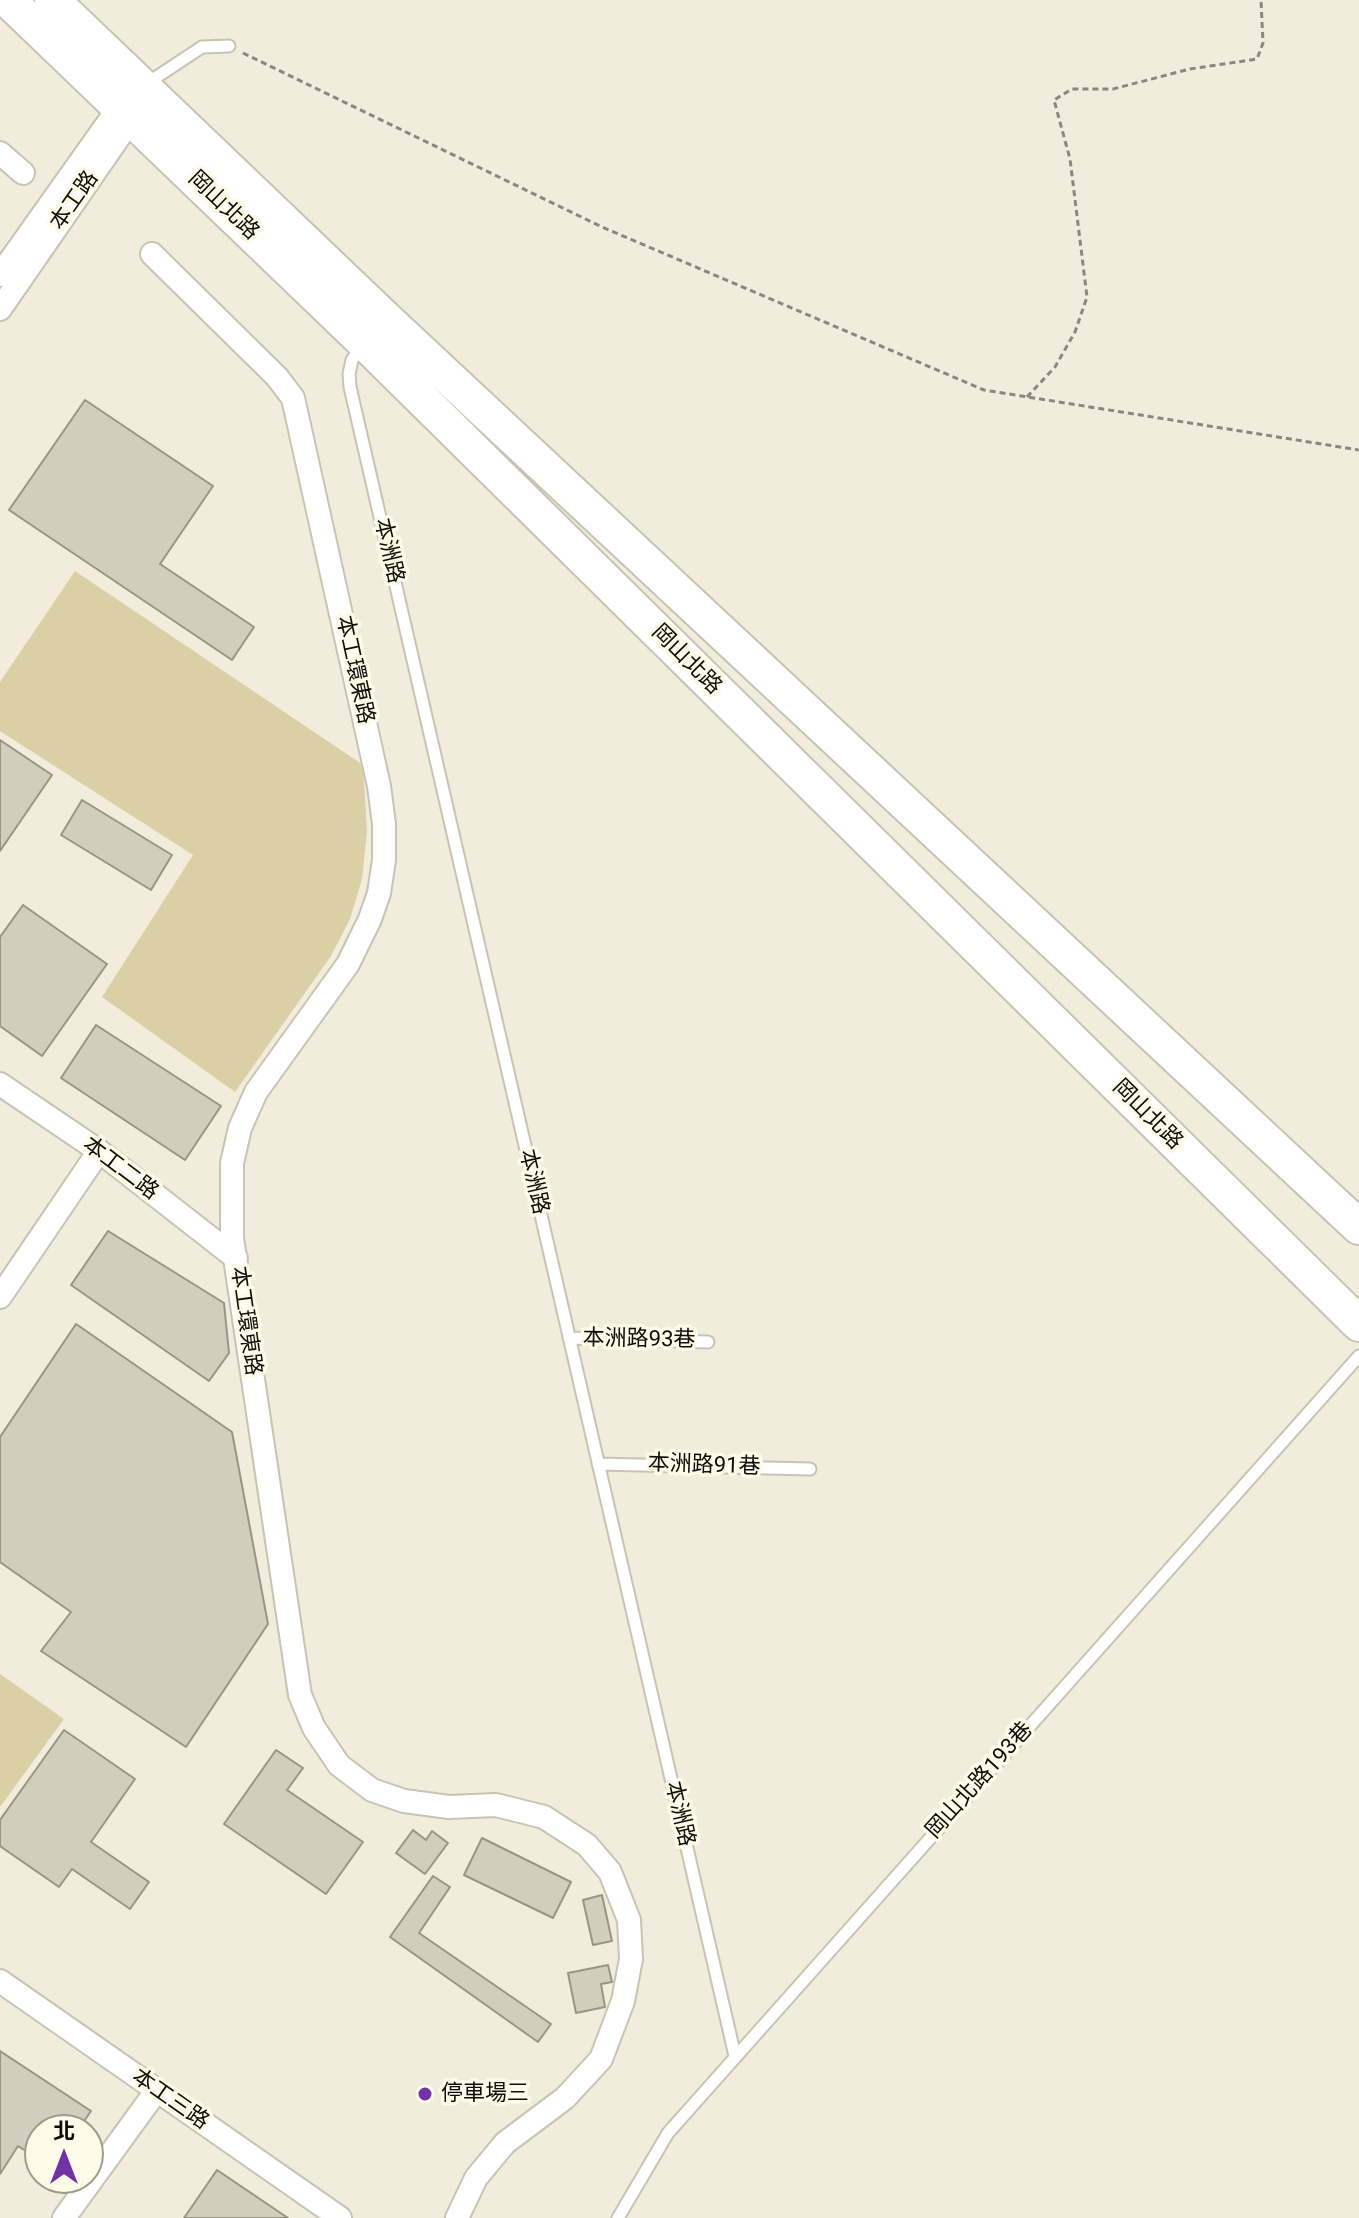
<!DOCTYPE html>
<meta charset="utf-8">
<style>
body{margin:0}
#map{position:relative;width:1359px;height:2218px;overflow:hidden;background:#f1ecdb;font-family:Roboto,"Noto Sans TC",sans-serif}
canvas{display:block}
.north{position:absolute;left:24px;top:2114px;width:80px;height:80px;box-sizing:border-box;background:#fefae8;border:2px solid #9e9b8e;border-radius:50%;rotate:0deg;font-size:22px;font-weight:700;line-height:32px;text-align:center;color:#0e0c07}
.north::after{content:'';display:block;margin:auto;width:28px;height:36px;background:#7232a7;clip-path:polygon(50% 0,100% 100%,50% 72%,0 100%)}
</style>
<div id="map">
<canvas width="1359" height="2218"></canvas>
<div class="north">北</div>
</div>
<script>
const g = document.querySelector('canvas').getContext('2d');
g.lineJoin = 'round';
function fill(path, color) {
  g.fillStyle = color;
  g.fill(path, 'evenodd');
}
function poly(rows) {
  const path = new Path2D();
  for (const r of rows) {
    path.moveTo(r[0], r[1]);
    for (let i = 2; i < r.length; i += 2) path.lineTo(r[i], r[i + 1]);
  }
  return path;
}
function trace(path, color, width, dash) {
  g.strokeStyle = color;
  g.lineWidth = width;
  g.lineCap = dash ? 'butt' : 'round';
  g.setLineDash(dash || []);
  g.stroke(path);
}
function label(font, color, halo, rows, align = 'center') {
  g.font = font + ' Roboto,"Noto Sans TC",sans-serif';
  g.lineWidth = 7;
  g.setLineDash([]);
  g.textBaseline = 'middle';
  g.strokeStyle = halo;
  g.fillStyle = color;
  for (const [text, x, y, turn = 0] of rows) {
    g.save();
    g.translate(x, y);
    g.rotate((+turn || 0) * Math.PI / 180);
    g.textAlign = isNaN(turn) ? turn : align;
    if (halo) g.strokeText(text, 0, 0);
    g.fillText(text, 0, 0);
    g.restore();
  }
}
const green = poly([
 [75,571,363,765,367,832,362,879,350,919,331,956,235,1092,102,997,193,855,0,731,0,682],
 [0,1674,64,1719,0,1807]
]);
const building = poly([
 [85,400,213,486,160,564,254,627,232,660,9,510,85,400],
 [0,740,52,775,0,851,0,740],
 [82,800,172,855,151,890,61,835,82,800],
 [23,905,107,964,42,1056,0,1026,0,937,23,905],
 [96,1025,221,1106,185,1160,61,1078,96,1025],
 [108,1231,224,1303,229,1353,209,1381,71,1285,108,1231],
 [76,1324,232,1432,268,1624,186,1747,41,1651,71,1612,0,1562,0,1437,76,1324],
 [64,1730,135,1779,91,1842,149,1882,130,1909,72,1869,59,1887,0,1846,0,1820,64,1730],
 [276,1750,303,1768,287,1790,363,1842,326,1894,224,1824,276,1750],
 [413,1830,426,1840,432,1831,448,1843,425,1874,396,1853,413,1830],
 [482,1838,571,1882,553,1918,464,1875,482,1838],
 [433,1876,450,1887,419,1933,551,2024,538,2042,390,1937,433,1876],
 [602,1895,612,1941,593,1945,583,1900,602,1895],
 [608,1965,612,1982,601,1984,605,2007,576,2013,568,1973,608,1965],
 [0,2051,91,2111,78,2130,40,2130,40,2160,18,2146,0,2174,0,2051],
 [217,2170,288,2218,184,2218,217,2170]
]);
const path = poly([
 [243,53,602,227,984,390,1359,450],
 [1027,397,1055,367,1075,332,1087,297,1070,159,1054,100,1072,89,1113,89,1190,69,1257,59,1263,43,1261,0]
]);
const service = poly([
 [146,84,202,47,229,46],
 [363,344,352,360,349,374,350,387,735,2056],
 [569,1338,708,1342],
 [598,1464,810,1469],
 [618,2218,668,2133,1359,1356]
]);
const minor = poly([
 [0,153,23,173],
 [152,254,277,377,293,398,379,786,384,824,384,860,379,893,370,919,348,964,256,1092,240,1128,232,1163,232,1238,300,1695,314,1728,339,1765,372,1790,404,1801,449,1807,496,1805,544,1817,587,1845,610,1872,629,1920,631,1959,623,2001,601,2059,565,2098,505,2143,476,2178,457,2218],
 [0,275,120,106,129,98],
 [0,309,132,118,140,111],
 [0,1084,99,1151,236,1258],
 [0,1297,99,1151],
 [0,1981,340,2218],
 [64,2218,157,2090]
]);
const primary = poly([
 [8,0,364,342,1359,1324],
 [52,0,387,320,1359,1227]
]);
const markers = [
 [425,2094,8,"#7232a7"]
];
const streetNames = [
 ["本工路",75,201,-55],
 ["岡山北路",223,206,44],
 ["本洲路",388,551,77],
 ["岡山北路",686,660,45],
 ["本工環東路",354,670,78],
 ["岡山北路",1147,1115,45],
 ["本工二路",120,1169,37],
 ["本洲路",533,1182,77],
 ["本工環東路",245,1321,82],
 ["本洲路93巷",639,1340,1],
 ["本洲路91巷",704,1466,2],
 ["岡山北路193巷",980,1781,-48],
 ["本洲路",679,1814,77],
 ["本工三路",170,2100,35]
];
const poiNames = [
 ["停車場三",441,2094]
];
fill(green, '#dbd0a5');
fill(building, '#d2cebd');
trace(building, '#999585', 2);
trace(service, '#c8c3b3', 15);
trace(minor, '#c8c3b3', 26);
trace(primary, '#c8c3b3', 38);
trace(path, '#8b877c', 3, [6, 4]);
trace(service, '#fff', 11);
trace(minor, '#fff', 22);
trace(primary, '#fff', 34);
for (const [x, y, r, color] of markers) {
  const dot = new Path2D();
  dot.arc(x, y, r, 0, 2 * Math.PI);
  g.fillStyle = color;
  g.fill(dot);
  trace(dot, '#fefae8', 3);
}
label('22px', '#0e0c07', '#fefae8', streetNames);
label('22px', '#0e0c07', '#fefae8', poiNames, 'left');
</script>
